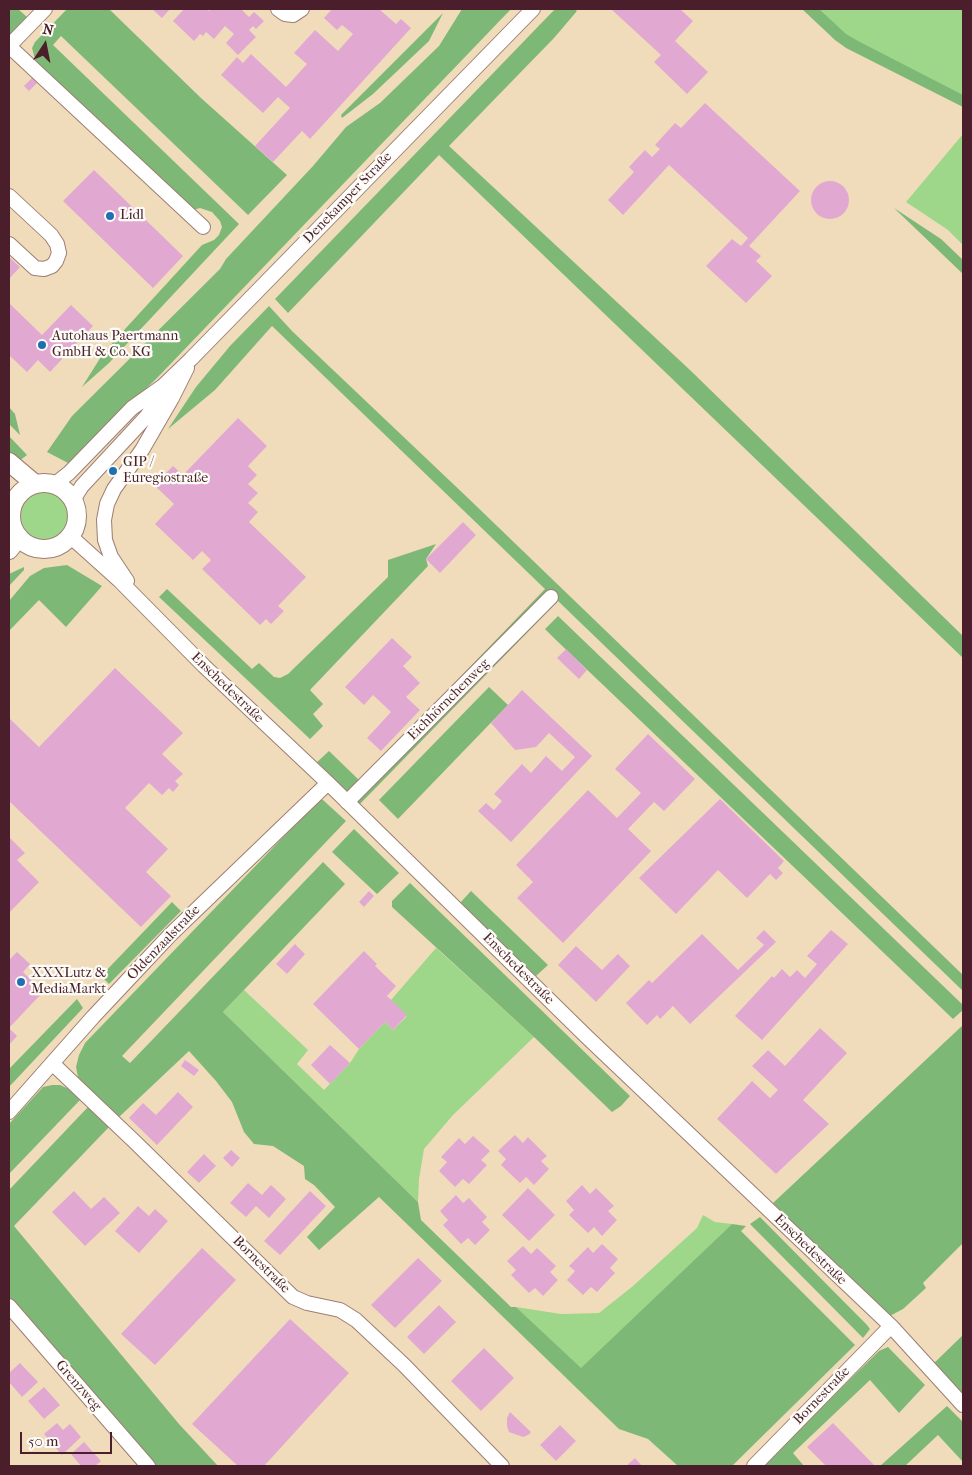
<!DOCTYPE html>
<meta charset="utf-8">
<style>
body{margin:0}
#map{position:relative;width:972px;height:1475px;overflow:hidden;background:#f0dcbb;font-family:"IM FELL French Canon",serif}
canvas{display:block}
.frame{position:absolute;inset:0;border:10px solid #4a1f2b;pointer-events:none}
.north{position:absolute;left:20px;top:20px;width:50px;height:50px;-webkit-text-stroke:4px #fdfcf7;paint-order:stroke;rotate:11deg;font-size:14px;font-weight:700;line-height:20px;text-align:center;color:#4a1f2b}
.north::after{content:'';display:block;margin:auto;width:18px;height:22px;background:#4a1f2b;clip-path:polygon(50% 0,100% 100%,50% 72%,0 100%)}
.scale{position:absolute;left:20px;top:1432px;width:92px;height:22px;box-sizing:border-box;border:2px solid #4a1f2b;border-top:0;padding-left:6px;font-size:15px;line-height:18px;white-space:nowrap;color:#4a1f2b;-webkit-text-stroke:4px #fdfcf7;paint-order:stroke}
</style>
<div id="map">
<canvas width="972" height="1475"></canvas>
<div class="frame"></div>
<div class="north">N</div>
<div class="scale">50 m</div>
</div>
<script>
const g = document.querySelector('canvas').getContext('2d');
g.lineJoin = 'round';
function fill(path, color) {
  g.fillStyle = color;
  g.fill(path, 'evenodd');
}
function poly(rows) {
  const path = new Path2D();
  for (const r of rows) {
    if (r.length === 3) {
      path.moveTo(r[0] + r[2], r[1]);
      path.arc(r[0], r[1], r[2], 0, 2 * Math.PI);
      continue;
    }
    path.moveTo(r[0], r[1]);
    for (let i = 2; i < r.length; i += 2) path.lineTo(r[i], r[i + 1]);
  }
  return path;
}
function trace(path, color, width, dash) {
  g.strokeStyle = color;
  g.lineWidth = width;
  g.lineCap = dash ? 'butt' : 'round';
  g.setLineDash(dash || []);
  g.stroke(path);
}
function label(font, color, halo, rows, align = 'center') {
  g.font = font + ' "IM FELL French Canon",serif';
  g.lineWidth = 4.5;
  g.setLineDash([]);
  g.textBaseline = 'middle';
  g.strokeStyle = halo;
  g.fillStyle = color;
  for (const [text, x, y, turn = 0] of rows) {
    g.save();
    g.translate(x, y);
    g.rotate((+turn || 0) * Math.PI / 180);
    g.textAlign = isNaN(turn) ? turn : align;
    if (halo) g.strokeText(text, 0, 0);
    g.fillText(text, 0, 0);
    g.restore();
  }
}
const green = poly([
 [811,9,963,9,963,101,846,41],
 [963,134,963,245,948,230,906,202],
 [44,516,25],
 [436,948,534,1037,453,1115,424,1149,419,1179,418,1202,223,1012,244,990,308,1050,297,1064,324,1090,350,1063,359,1049,385,1022,393,1030,407,1016,391,1000],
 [703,1215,715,1222,732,1224,581,1369,516,1307,561,1314,599,1313,633,1286,697,1228]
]);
const forest = poly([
 [9,9,18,9,27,17,9,36],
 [67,9,109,9,201,98,287,175,248,215,247,214,61,36,53,45,239,224,109,363,82,387,104,352,202,245,214,240,219,235,222,227,220,221,212,212,200,208,193,210,36,63,32,48,35,42],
 [462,9,511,9,158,377,70,464,47,452,72,416,220,269,226,259,313,166,346,127,380,103,439,46],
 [555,9,574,9,577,11,554,38,449,146,690,370,963,636,963,658,439,155,288,313,275,299],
 [802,9,819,9,846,34,858,41,963,95,963,107,846,48,835,40],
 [443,13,429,41,373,94,342,118,341,115],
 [894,208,941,239,963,260,963,274],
 [269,306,292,331,469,499,963,975,963,991,558,601,359,805,315,764,329,751,360,781,545,589,272,326,215,390,168,429,196,387,230,346],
 [9,407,15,414,20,435,9,424],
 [9,436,27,455,19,461,9,453],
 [436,544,426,559,428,566,310,690,323,704,313,714,323,726,310,739,159,597,167,589,252,669,259,663,274,677,280,678,288,674,388,577,388,560],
 [67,565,102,586,66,627,39,600,9,631,9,601,30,576,44,568],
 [24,567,24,570,9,586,9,574],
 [558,616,963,1005,963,1010,953,1019,556,640,545,629],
 [489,687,508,705,398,819,379,800],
 [319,800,323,800,346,821,122,1056,130,1063,323,862,345,884,223,1012,418,1202,421,1220,511,1307,516,1307,581,1368,732,1224,746,1226,741,1231,855,1345,732,1466,678,1466,648,1439,619,1429,379,1197,319,1250,307,1237,335,1207,314,1185,305,1179,304,1166,273,1146,254,1144,244,1132,232,1102,216,1081,189,1051,118,1118,84,1085,78,1077,76,1067,79,1055,85,1043],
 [354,829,399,873,377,894,332,852],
 [410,883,630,1096,621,1106,612,1112,534,1037,392,907,392,901],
 [471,891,548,965,536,976,460,903],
 [172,902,181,911,109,984,101,976],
 [77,999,83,1008,9,1087,9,1069],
 [963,1025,963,1243,923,1283,926,1288,903,1309,886,1318,773,1203],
 [52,1085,60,1085,69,1089,80,1100,9,1174,9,1124,43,1087],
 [88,1107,109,1127,14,1226,179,1424,218,1466,154,1466,9,1300,9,1190],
 [760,1217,867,1325,870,1329,863,1338,750,1224],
 [963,1335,963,1396,932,1365],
 [888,1347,925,1385,899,1413,870,1380,793,1453,804,1466,762,1466,879,1351],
 [947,1406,963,1422,963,1462,938,1435,905,1466,880,1466]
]);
const building = poly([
 [152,9,170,9,162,18],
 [184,9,206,9,209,11,211,9,241,9,249,17,254,12,264,21,256,29,253,26,249,30,256,37,238,55,226,43,234,34,225,26,214,39,206,32,203,36,200,34,194,41,173,21],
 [332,9,379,9,396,24,401,19,411,28,310,139,302,131,273,162,255,146,290,108,278,97,263,113,221,75,237,57,243,63,251,54,286,87,307,64,294,53,315,30,338,51,353,34,342,25,337,30,324,18],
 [611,9,680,9,693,21,675,41,708,72,687,94,654,62,661,55],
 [32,78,37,83,29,91,24,86],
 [705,103,800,191,749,246,761,256,756,261,772,276,746,303,706,266,732,239,741,246,748,238,669,165,623,215,608,200,634,172,629,167,645,150,652,157,660,149,655,145,675,123,681,128],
 [94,170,183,256,153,288,63,201],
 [830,200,19],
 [9,257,20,267,9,279],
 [9,303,42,335,71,305,93,326,50,372,38,360,27,372,9,355],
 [238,418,267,446,248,466,257,475,248,484,258,493,248,503,258,512,249,522,306,577,278,606,284,611,271,624,266,619,260,625,202,569,211,560,202,551,193,560,155,524,174,504,154,485,173,466,183,475],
 [463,522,476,535,440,573,426,559],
 [392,638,412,657,403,666,420,683,406,697,420,710,381,751,367,738,391,712,373,695,364,705,345,687],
 [566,649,587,670,579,679,557,658],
 [115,668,183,733,162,754,183,774,175,781,179,785,173,792,169,788,162,795,149,783,125,808,168,849,146,872,171,896,141,927,9,801,9,718,39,747],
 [522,690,592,756,511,842,478,811,486,803,494,810,502,801,494,794,522,764,531,773,546,756,562,771,575,757,549,733,536,747,515,750,491,723],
 [648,734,695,779,664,811,654,802,628,829,651,851,563,943,517,898,533,882,516,865,588,790,617,818,641,793,615,769],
 [720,799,784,861,778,868,783,873,776,880,770,874,747,898,718,870,676,914,639,878],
 [9,837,25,853,17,860,39,882,9,913],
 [369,891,374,896,364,907,359,902],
 [764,930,776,942,690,1024,673,1006,660,1019,657,1015,647,1025,626,1003,649,980,652,983,702,934,738,970,764,945,756,938],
 [831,930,848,944,762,1040,735,1016,772,976,774,978,782,969,790,977,797,970,805,978,817,964,807,956],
 [295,944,305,954,287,974,276,964],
 [576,946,602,970,618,954,630,966,596,1002,558,965],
 [364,951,377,964,375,966,396,986,387,996,407,1015,393,1030,385,1022,359,1049,313,1004],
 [17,952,30,964,23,972,43,992,9,1028,9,957,10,959],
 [9,1028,17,1036,9,1045],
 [820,1028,847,1053,803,1100,829,1124,776,1174,717,1119,752,1081,770,1098,778,1090,752,1066,768,1050,785,1066],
 [330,1045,350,1063,330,1084,311,1065],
 [185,1060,199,1070,194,1076,181,1066],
 [178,1092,193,1107,157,1145,129,1118,143,1103,156,1115],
 [515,1135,523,1143,528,1137,547,1156,541,1161,549,1169,534,1185,526,1177,520,1183,501,1165,506,1159,498,1151],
 [473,1136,490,1151,481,1160,487,1165,469,1184,463,1179,455,1187,439,1171,447,1162,441,1157,459,1138,465,1144],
 [231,1150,240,1158,232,1167,223,1158],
 [204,1154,216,1166,199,1183,187,1172],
 [248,1183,262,1195,271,1185,286,1199,269,1218,256,1206,246,1217,230,1203],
 [582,1185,590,1194,596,1188,614,1206,608,1211,617,1220,602,1236,594,1227,588,1233,569,1215,574,1210,566,1201],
 [528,1188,555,1215,529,1241,502,1215],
 [74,1191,91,1209,104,1197,120,1213,85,1246,52,1212],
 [310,1191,326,1206,280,1255,264,1241],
 [456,1195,463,1203,469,1198,487,1217,482,1222,490,1230,475,1245,468,1238,461,1244,443,1225,448,1220,440,1211],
 [138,1206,149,1216,155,1209,168,1221,139,1253,115,1231],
 [602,1244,618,1259,610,1268,615,1273,597,1292,591,1287,583,1295,567,1280,575,1271,569,1266,588,1247,593,1253],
 [523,1246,531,1254,537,1248,556,1266,550,1272,558,1280,543,1296,535,1288,529,1293,511,1275,516,1270,507,1261],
 [202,1248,236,1280,155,1365,121,1334],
 [418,1258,442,1281,395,1328,371,1305],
 [439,1305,456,1322,424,1354,407,1337],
 [290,1319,349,1373,264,1466,238,1466,192,1424],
 [484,1348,514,1378,481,1411,451,1381],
 [20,1363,38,1382,22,1397,9,1382,9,1373],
 [44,1387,60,1405,44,1419,28,1401],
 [510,1412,531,1432,528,1435,523,1437,509,1432,507,1426,507,1418],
 [57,1423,63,1430,70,1424,81,1437,62,1455,44,1434],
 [833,1423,875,1466,826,1466,807,1447],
 [560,1425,576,1441,556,1461,540,1445],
 [84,1442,101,1461,95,1466,81,1466,71,1454],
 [635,1458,642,1466,626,1466]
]);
const minor = poly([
 [45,9,9,46,203,227],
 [278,9,285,14,293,15,302,9],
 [9,196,51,235,57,244,59,253,56,261,52,266,44,269,35,268,9,244],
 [55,484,69,473,132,408,163,386,191,359,533,9],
 [73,500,82,486,147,416,155,404,163,387],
 [70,536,119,580,204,666,328,783,587,1037,891,1326,963,1405],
 [127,581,111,557,105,540,104,520,107,504,114,489,142,450,172,398,187,368],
 [347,802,551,597],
 [52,1063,136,1143,293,1297,307,1303,340,1310,356,1320,404,1365,502,1466],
 [9,1112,93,1017,170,935,328,783],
 [9,1306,148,1466],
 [754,1466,891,1326]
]);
const major = poly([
 [9,462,35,484],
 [44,516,33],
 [9,550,19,537]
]);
const markers = [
 [110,216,5,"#1f6fb2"],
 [42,345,5,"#1f6fb2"],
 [113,471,5,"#1f6fb2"],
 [21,982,5,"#1f6fb2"]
];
const streetNames = [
 ["Denekamper Straße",348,198,-46],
 ["Enschedestraße",227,688,44],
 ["Eichhörnchenweg",449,700,-45],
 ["Oldenzaalstraße",164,943,-46],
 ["Enschedestraße",518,969,45],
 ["Enschedestraße",810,1250,44],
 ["Bornestraße",261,1265,45],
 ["Grenzweg",78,1386,49],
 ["Bornestraße",822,1396,-46]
];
const poiNames = [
 ["Lidl",120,216],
 ["Autohaus Paertmann",52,337],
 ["GmbH & Co. KG",52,353],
 ["GIP /",123,463],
 ["Euregiostraße",123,479],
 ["XXXLutz &",31,974],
 ["MediaMarkt",31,990]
];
fill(green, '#9ed78a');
fill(forest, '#7eb876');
fill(building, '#e1a9d1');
trace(minor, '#9d7e73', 16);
trace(major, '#9d7e73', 20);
trace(minor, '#fff', 14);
trace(major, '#fff', 18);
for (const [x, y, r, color] of markers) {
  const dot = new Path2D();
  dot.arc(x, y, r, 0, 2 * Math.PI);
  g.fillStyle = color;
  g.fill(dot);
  trace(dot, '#fdfcf7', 2);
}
label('14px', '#4a1f2b', '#fdfcf7', streetNames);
label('14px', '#4a1f2b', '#fdfcf7', poiNames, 'left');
</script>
